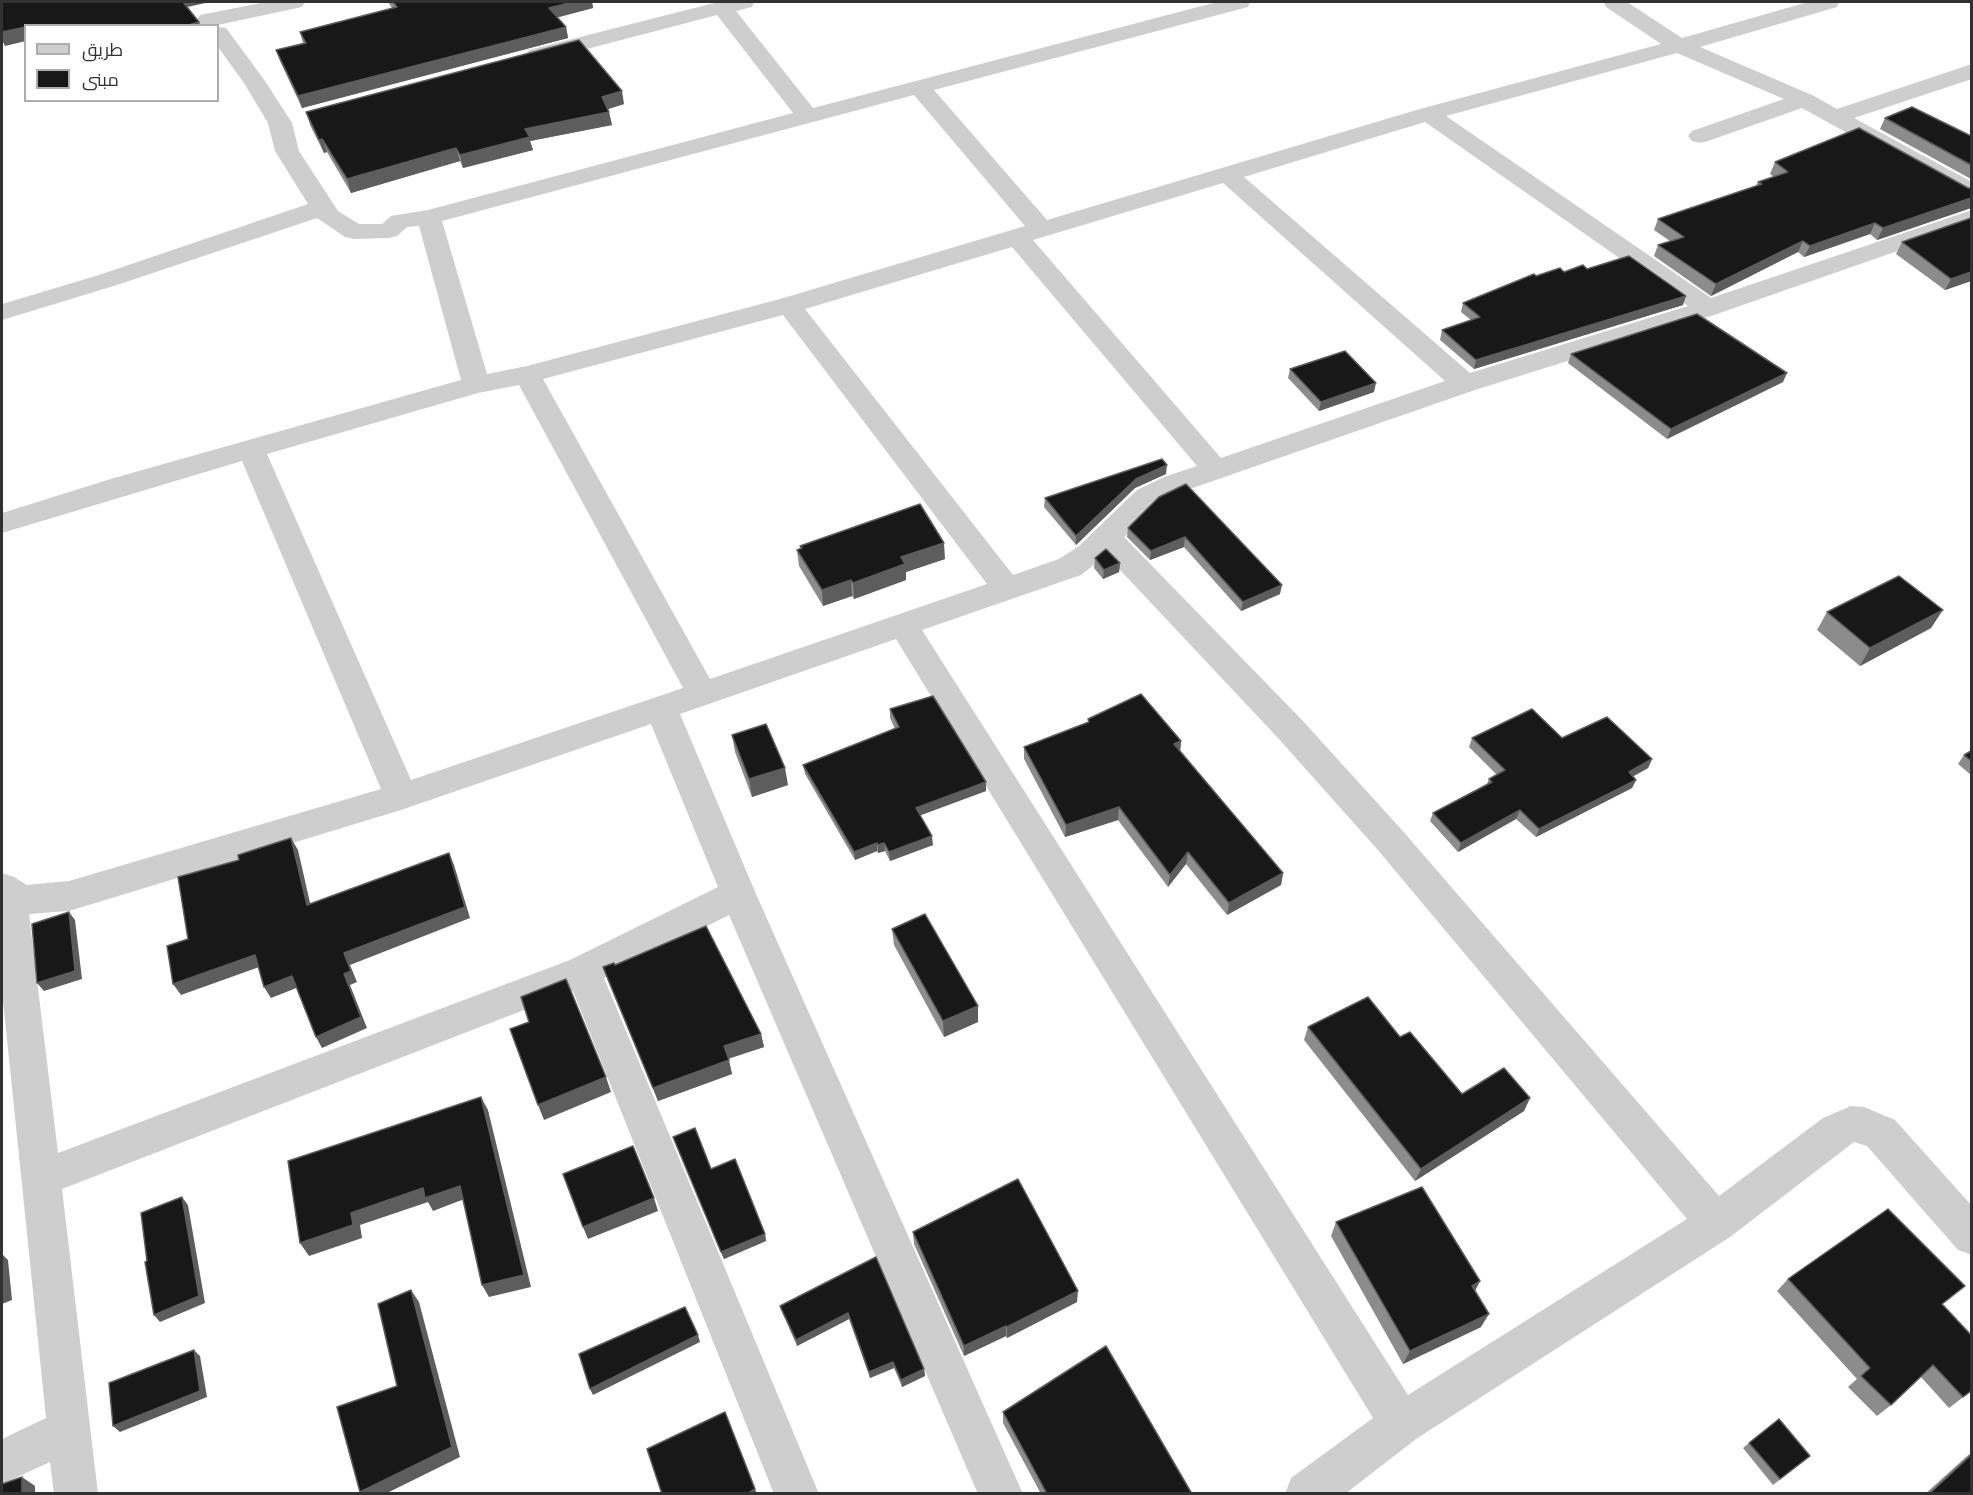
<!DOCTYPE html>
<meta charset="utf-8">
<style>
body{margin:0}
#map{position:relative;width:1973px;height:1495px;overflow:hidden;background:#fff;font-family:Overpass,Cairo,sans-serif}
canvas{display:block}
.frame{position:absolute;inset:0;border:3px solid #313131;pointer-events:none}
.legend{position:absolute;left:24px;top:24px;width:195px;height:78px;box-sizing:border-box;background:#fff;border:2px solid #adadad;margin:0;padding:8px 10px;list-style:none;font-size:18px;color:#313131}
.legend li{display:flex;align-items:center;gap:12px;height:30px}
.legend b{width:30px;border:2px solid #adadad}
</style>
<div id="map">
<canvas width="1973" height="1495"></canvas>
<div class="frame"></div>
<ul class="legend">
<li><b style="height:8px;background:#cecece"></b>طريق</li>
<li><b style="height:16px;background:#181818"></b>مبنى</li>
</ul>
</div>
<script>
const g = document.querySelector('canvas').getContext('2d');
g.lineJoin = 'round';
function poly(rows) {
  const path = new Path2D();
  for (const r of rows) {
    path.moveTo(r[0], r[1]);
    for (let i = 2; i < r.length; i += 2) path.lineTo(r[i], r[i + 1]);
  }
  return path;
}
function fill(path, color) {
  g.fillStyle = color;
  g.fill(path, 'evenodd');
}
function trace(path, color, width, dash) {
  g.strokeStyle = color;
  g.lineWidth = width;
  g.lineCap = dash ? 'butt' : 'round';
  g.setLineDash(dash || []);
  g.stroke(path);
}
const minor = poly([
 [266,2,305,2,302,7,213,26,200,25,197,20,200,15,266,2],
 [718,2,754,2,752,7,736,11,813,108,1217,2,1250,2,1248,7,934,90,1047,220,1420,109,1661,44,1606,7,1604,2,1627,2,1682,38,1808,2,1839,2,1837,7,1700,47,1812,95,1837,109,1972,64,1972,79,1854,118,1972,182,1972,199,1963,197,1802,108,1708,141,1700,143,1692,141,1688,136,1692,131,1784,99,1677,53,1446,116,1711,298,1972,210,1972,225,1717,314,1475,390,1184,491,1157,504,1124,537,1302,720,1401,829,1719,1196,1823,1118,1851,1106,1864,1107,1895,1120,1972,1206,1972,1255,1958,1250,1867,1146,1854,1142,1730,1237,1416,1439,1345,1494,1285,1494,1291,1478,1373,1418,896,639,680,714,756,894,1023,1494,978,1494,729,915,604,978,819,1494,774,1494,573,991,62,1189,98,1494,54,1494,50,1462,2,1484,2,1439,46,1418,2,991,2,873,14,877,27,885,69,881,381,789,242,461,2,533,2,513,114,478,461,380,419,226,407,227,397,236,388,238,354,239,345,237,317,218,117,285,2,320,2,304,99,275,308,204,275,151,268,123,244,83,218,47,218,27,226,28,265,81,292,123,299,151,338,211,359,224,382,224,391,216,428,210,793,113,717,15,537,62,529,60,526,55,529,50,718,2],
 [914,95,1025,226,780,299,527,366,487,374,442,221,914,95],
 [1425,122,1688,306,1470,373,1244,177,1425,122],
 [1223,183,1445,381,1221,458,1033,240,1223,183],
 [1012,247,1197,466,1164,477,1137,490,1079,546,1059,559,1013,575,805,309,1012,247],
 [783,315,987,584,710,679,543,379,783,315],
 [519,385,683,688,411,780,267,454,478,393,519,385],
 [1106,555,1278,738,1377,849,1687,1219,1408,1395,922,630,1081,575,1106,555],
 [651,724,718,887,570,960,58,1153,29,914,69,911,401,810,651,724]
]);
const wall = poly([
 [388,2,592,2,593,8,557,17,566,27,568,38,302,108,280,61,276,50,303,43,300,32,392,8],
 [624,104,608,109,612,125,530,141,533,150,463,168,460,161,351,193,327,152,324,153,310,125,306,112],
 [1885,118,1971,136,1971,179,1880,129],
 [1775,162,1971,188,1971,208,1877,240,1870,234,1804,257,1798,252,1711,296,1654,256,1658,245,1670,241,1654,230,1658,219,1756,186,1758,182,1774,177,1770,174],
 [1902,242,1971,281,1945,290,1896,254],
 [1587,269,1683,305,1474,369,1440,340,1442,330,1471,320,1461,312,1463,303,1536,276],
 [1571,354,1783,382,1667,439,1568,363],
 [1290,369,1374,392,1319,411,1288,378],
 [1166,474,1135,488,1076,545,1044,507,1045,498],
 [1159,497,1280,594,1241,611,1184,547,1150,560,1127,537,1128,528],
 [800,546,945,559,906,572,906,580,854,599,852,596,823,606,799,566,797,550,800,549],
 [1095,558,1120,563,1119,572,1103,579,1094,568],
 [1827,612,1931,628,1860,666,1817,630],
 [890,709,986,791,920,815,933,845,890,861,885,851,878,853,877,851,855,860,805,774,803,765,895,729,890,718],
 [1088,719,1181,741,1180,751,1283,873,1281,885,1227,915,1186,864,1168,887,1118,820,1065,837,1024,759,1024,747,1088,722],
 [732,735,788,785,752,797,735,752],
 [1472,738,1562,738,1652,759,1648,768,1633,776,1636,780,1632,788,1536,837,1516,819,1458,852,1430,821,1433,813,1487,784,1489,779,1497,775,1469,747],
 [1971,751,1971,775,1958,764,1964,755],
 [892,929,978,1006,978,1022,944,1037,894,945],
 [615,965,761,1034,764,1047,728,1059,732,1074,658,1101,608,981,603,967],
 [1308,1027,1400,1037,1462,1094,1530,1098,1524,1111,1415,1181,1304,1040],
 [673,1137,765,1234,766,1241,724,1259],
 [1336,1222,1480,1281,1475,1291,1481,1327,1403,1364,1331,1236],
 [913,1232,1077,1302,1007,1338,1006,1336,964,1356,914,1244],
 [876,1257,924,1369,925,1376,902,1387,894,1368,870,1378,849,1319,797,1346,782,1312,780,1306],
 [1788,1279,1951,1298,1942,1304,1971,1391,1949,1408,1921,1377,1891,1405,1877,1416,1848,1387,1857,1379,1777,1291],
 [1003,1412,1192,1494,1041,1494,1003,1423],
 [1749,1443,1810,1456,1773,1485,1743,1448],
 [1971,1453,1971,1494,1925,1494,1966,1457]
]);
const shadedWall = poly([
 [181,2,210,2,183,8],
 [573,2,592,2,593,8,552,19,549,8],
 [199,22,201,26,185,26],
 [26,27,26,41,5,46,2,40,2,32],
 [566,27,568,38,302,108,298,96],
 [622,91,624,104,605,110,602,97],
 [609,112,612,125,530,141,533,150,463,168,460,155,525,129],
 [322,139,327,152,324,153,319,140],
 [456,148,460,161,351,193,347,179],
 [1971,198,1971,208,1877,240,1883,228],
 [1875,223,1870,234,1804,257,1810,246],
 [1803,241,1798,252,1711,296,1716,284],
 [1971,272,1971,281,1945,290,1951,279],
 [1686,296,1683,305,1474,369,1476,360],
 [1787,373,1783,382,1667,439,1671,429],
 [1376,383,1374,392,1319,411,1321,402],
 [1167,465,1166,474,1135,488,1076,545,1076,536,1136,479],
 [1185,537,1184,547,1150,560,1151,551],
 [944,543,945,559,906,572,906,580,854,599,853,583,901,557],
 [1120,563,1119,572,1103,579,1104,570],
 [851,580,852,596,823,606,822,590],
 [1282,585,1280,594,1241,611,1243,602],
 [1943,610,1931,628,1860,666,1870,648],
 [1181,741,1180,753,1174,744],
 [1652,759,1648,768,1625,781,1629,772],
 [785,768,788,785,752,797,749,779],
 [1636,780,1632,788,1536,837,1539,829],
 [986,782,986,791,916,817,916,808],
 [1119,807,1118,820,1065,837,1066,825],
 [1520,810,1516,819,1458,852,1461,843],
 [932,836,933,845,890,861,889,852],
 [291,838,298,850,313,916,307,905],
 [877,843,877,851,855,860,854,852],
 [884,843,885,851,878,853,878,845],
 [1188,852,1186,864,1168,887,1170,875],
 [449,853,454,865,470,918,350,965,357,982,350,985,367,1028,322,1048,316,1037,344,974,344,953],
 [1283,873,1281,885,1227,915,1229,903],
 [69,912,75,920,82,979,44,991,37,983],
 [255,955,262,966,181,995,173,984],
 [292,976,299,987,271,998,264,987],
 [978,1006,978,1022,944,1037,943,1021],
 [761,1034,764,1047,727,1059,724,1046],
 [729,1060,732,1074,658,1101,653,1088],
 [606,1077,611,1092,544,1120,538,1105],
 [481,1097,488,1110,531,1287,489,1297,482,1285],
 [1530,1098,1524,1111,1415,1181,1421,1169],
 [460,1186,467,1198,433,1211,428,1202,360,1225,362,1238,309,1256,300,1243,351,1213,423,1188],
 [182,1197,188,1205,205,1303,160,1322,154,1315],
 [654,1198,658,1211,588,1239,583,1227],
 [765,1234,766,1241,724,1259,721,1252],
 [2,1254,8,1260,12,1300,2,1304],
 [1480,1281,1473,1294,1472,1286],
 [411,1290,419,1302,460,1457,385,1494,362,1494,360,1492,452,1447],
 [1078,1291,1077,1302,1007,1338,1007,1327],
 [848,1313,849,1319,797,1346,796,1340],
 [1489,1314,1481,1327,1403,1364,1410,1351],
 [1006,1326,1006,1336,964,1356,964,1346],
 [698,1335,700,1342,593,1395,590,1389],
 [194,1350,200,1356,207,1397,120,1432,113,1426],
 [893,1362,894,1368,870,1378,869,1372],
 [924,1369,925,1376,902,1387,901,1380],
 [22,1477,35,1486,35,1494,22,1494],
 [755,1489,757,1494,747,1494]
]);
const building = poly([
 [2,2,183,2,199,22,185,26,33,25,26,26,26,27,2,32,2,2],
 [393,2,573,2,549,8,566,27,298,96,276,50,306,43,300,32,397,7,393,2],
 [579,40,622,91,602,97,609,112,525,129,530,137,460,155,456,148,347,179,322,139,319,140,306,112,579,40],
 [1912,107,1971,136,1971,165,1885,118,1912,107],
 [1859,128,1968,188,1971,188,1971,198,1883,228,1875,223,1810,246,1803,241,1716,284,1658,245,1684,237,1658,219,1762,184,1758,182,1788,172,1775,162,1859,128],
 [1971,218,1971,272,1951,279,1902,242,1971,218],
 [1629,256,1686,296,1476,360,1442,330,1480,317,1463,303,1534,274,1536,276,1560,268,1564,272,1583,265,1587,269,1629,256],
 [1697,314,1787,373,1671,429,1571,354,1697,314],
 [1345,351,1376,383,1321,402,1290,369,1345,351],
 [1162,459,1167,465,1136,479,1076,536,1045,498,1162,459],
 [1186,484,1282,585,1243,602,1185,537,1151,551,1128,528,1159,497,1186,484],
 [920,504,944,543,901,557,905,564,853,583,851,580,822,590,797,550,802,548,800,546,920,504],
 [1106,549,1120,563,1104,570,1095,558,1106,549],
 [1899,576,1943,610,1870,648,1827,612,1899,576],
 [1141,694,1181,741,1174,744,1283,873,1229,903,1188,852,1170,875,1119,807,1066,825,1024,747,1089,722,1088,719,1141,694],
 [933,696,986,782,916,808,932,836,889,852,884,843,878,845,877,843,854,852,803,765,899,727,890,709,933,696],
 [1532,709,1562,738,1607,717,1652,759,1629,772,1636,780,1539,829,1520,810,1461,843,1433,813,1492,782,1489,779,1505,770,1472,738,1532,709],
 [766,724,785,768,749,779,732,735,766,724],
 [1971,751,1971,761,1964,755,1971,751],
 [291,838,307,905,449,853,465,907,344,953,351,971,344,974,361,1017,316,1037,292,976,264,987,255,955,173,984,167,946,188,939,178,877,239,860,238,855,291,838],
 [69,912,75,971,37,983,32,924,69,912],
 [925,914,978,1006,943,1021,892,929,925,914],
 [706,926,761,1034,724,1046,729,1060,653,1088,603,967,614,963,615,965,706,926],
 [566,979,606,1077,538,1105,510,1029,529,1022,521,997,566,979],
 [1368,997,1400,1037,1410,1032,1462,1094,1504,1068,1530,1098,1421,1169,1308,1027,1368,997],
 [481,1097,524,1275,482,1285,460,1186,425,1198,423,1188,351,1213,353,1225,300,1243,288,1161,481,1097],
 [695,1128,711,1169,735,1159,765,1234,721,1252,673,1137,695,1128],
 [633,1146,654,1198,583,1227,563,1174,633,1146],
 [1018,1179,1078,1291,1007,1327,1006,1326,964,1346,913,1232,1018,1179],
 [1422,1187,1480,1281,1472,1286,1489,1314,1410,1351,1336,1222,1422,1187],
 [182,1197,199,1296,154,1315,145,1262,147,1261,141,1213,182,1197],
 [1888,1209,1965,1286,1942,1304,1971,1335,1971,1391,1963,1397,1933,1365,1891,1405,1861,1376,1870,1368,1788,1279,1888,1209],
 [876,1257,924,1369,901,1380,893,1362,869,1372,848,1313,796,1340,780,1306,876,1257],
 [411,1290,452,1447,360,1492,337,1407,397,1386,378,1304,411,1290],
 [685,1307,698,1335,590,1389,579,1354,685,1307],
 [1106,1346,1192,1494,1047,1494,1003,1412,1106,1346],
 [194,1350,200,1391,113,1426,109,1383,194,1350],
 [725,1412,755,1489,747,1494,662,1494,647,1449,725,1412],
 [1779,1419,1810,1456,1780,1479,1749,1443,1779,1419],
 [1971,1455,1971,1494,1929,1494,1971,1455],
 [22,1477,22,1494,2,1494,2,1484,22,1477]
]);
fill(minor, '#cecece');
fill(wall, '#8c8c8c');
fill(shadedWall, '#5d5d5d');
fill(building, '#181818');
trace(building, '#5d5d5d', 1.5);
</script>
